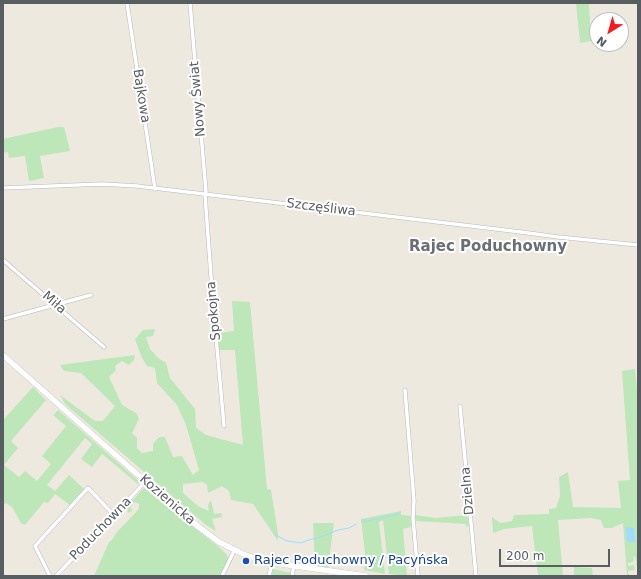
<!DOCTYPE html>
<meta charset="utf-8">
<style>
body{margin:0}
#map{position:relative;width:641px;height:579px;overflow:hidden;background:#ede9df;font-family:"DejaVu Sans",sans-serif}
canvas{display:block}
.frame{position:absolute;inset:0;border:4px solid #585d62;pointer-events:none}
.north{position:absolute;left:589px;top:12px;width:40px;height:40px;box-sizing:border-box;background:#fff;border:1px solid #bcbec0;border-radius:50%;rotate:217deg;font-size:11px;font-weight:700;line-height:16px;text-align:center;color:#585d62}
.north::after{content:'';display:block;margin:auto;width:14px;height:18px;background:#f71b1d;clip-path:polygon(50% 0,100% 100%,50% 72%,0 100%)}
.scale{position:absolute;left:499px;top:549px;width:111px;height:18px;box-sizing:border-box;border:2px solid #585d62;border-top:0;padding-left:5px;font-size:12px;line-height:14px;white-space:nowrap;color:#585d62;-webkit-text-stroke:3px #fff;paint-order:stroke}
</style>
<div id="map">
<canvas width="641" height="579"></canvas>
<div class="frame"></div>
<div class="north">N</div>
<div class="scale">200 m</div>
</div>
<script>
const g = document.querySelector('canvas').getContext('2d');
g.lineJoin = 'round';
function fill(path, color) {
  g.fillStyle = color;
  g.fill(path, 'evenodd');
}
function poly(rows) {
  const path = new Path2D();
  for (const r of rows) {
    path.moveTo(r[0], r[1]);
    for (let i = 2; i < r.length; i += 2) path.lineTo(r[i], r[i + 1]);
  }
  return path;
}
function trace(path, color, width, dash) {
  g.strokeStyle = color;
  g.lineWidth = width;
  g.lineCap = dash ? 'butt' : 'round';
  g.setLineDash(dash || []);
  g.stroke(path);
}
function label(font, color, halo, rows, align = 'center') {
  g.font = font + ' "DejaVu Sans",sans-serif';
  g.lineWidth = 4;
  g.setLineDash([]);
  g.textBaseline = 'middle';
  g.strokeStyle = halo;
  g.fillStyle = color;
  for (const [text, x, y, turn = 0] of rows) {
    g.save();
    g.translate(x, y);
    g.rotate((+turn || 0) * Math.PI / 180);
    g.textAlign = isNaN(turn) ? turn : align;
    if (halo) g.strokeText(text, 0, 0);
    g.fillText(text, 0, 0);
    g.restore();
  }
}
const green = poly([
 [576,3,589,3,591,41,580,43],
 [58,127,64,127,70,151,40,156,44,178,29,181,25,156,9,158,8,152,3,153,3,139],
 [232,301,250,302,267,489,271,490,278,534,278,541,253,504,231,500,229,491,222,486,208,493,207,485,203,482,183,484,183,493,198,506,209,511,208,505,211,500,214,514,221,513,222,517,212,519,216,531,206,525,65,404,60,395,95,421,103,421,115,406,81,373,64,371,60,365,135,355,134,360,129,365,122,361,115,366,116,370,109,377,122,405,136,413,139,419,132,433,137,438,137,448,142,453,153,451,153,444,159,437,165,437,173,457,182,456,193,475,199,470,186,425,177,405,157,383,155,368,147,366,141,356,135,339,143,330,155,329,153,336,146,337,150,349,158,358,166,363,170,378,195,409,196,428,206,435,243,445,235,350,219,350,219,333,234,331],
 [635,369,638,399,638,566,637,567,635,556,634,556,633,562,628,563,628,566,634,565,635,570,628,571,629,576,627,576,623,523,612,528,604,528,601,520,591,518,558,520,563,576,538,576,532,526,504,529,493,533,492,517,500,523,512,521,514,515,549,514,549,509,556,508,560,496,559,477,568,472,573,507,621,508,618,481,630,480,622,371],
 [33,387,46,400,11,441,18,448,4,465,19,477,25,471,37,481,51,464,42,456,66,426,53,415,58,410,140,482,138,484,102,454,92,467,81,459,92,444,85,438,47,485,55,491,69,475,84,489,70,505,55,494,48,503,44,502,25,525,21,523,12,507,6,503,3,505,3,420],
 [144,488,219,547,226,554,229,559,220,576,94,576,109,542,112,540,117,532,139,509,139,504,134,502,131,507,132,511,129,513,125,508],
 [401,511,401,515,411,516,411,527,403,529,407,576,389,574,383,520,379,522,385,574,364,570,365,553,361,519],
 [415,515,436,518,467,515,469,526,466,527,466,524,416,521],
 [313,523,334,523,328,568,315,565],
 [574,567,592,568,593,576,574,576],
 [273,569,291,573,290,576,271,576]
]);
const water = poly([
 [626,527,634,528,635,542,627,542]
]);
const stream = poly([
 [362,522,400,514],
 [274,534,287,541,301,543,308,540,318,538,338,530,349,528,356,524]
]);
const minor = poly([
 [127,3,155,189],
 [190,3,206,192,205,195,213,303,224,426],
 [3,188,102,184,137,186,521,232,558,237,638,245],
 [3,260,104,347],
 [3,319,91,295],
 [405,390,414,501,413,518,418,576],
 [460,406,476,576],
 [50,576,35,546,88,488,114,515],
 [56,576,146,481],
 [222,576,234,551],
 [269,576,272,563],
 [292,576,294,566]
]);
const secondary = poly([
 [3,355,173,506,200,528,219,542,243,554,267,562,366,576]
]);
const markers = [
 [246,561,4,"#1a4fb4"]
];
const streetNames = [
 ["Bajkowa",141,96,81],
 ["Nowy Świat",198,99,-95],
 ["Szczęśliwa",321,208,7],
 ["Miła",54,303,41],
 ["Spokojna",214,311,-95],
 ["Dzielna",468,491,-95],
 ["Kozienicka",167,500,41],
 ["Poduchowna",101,529,-46]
];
const transitNames = [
 ["Rajec Poduchowny / Pacyńska",254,561]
];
const quarterNames = [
 ["Rajec Poduchowny",488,247]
];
fill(green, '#bde7b9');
fill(water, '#9dddff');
trace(stream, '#9dddff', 1);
trace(minor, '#b5b9be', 4.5);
trace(secondary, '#b5bac0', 6);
trace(minor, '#fff', 3.5);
trace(secondary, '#fff', 5.5);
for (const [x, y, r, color] of markers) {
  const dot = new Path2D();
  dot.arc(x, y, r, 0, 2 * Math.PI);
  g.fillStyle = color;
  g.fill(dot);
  trace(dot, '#fff', 1.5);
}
label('13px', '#585d62', '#fff', streetNames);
label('13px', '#164399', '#fff', transitNames, 'left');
label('bold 15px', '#696f74', '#fff', quarterNames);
</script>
